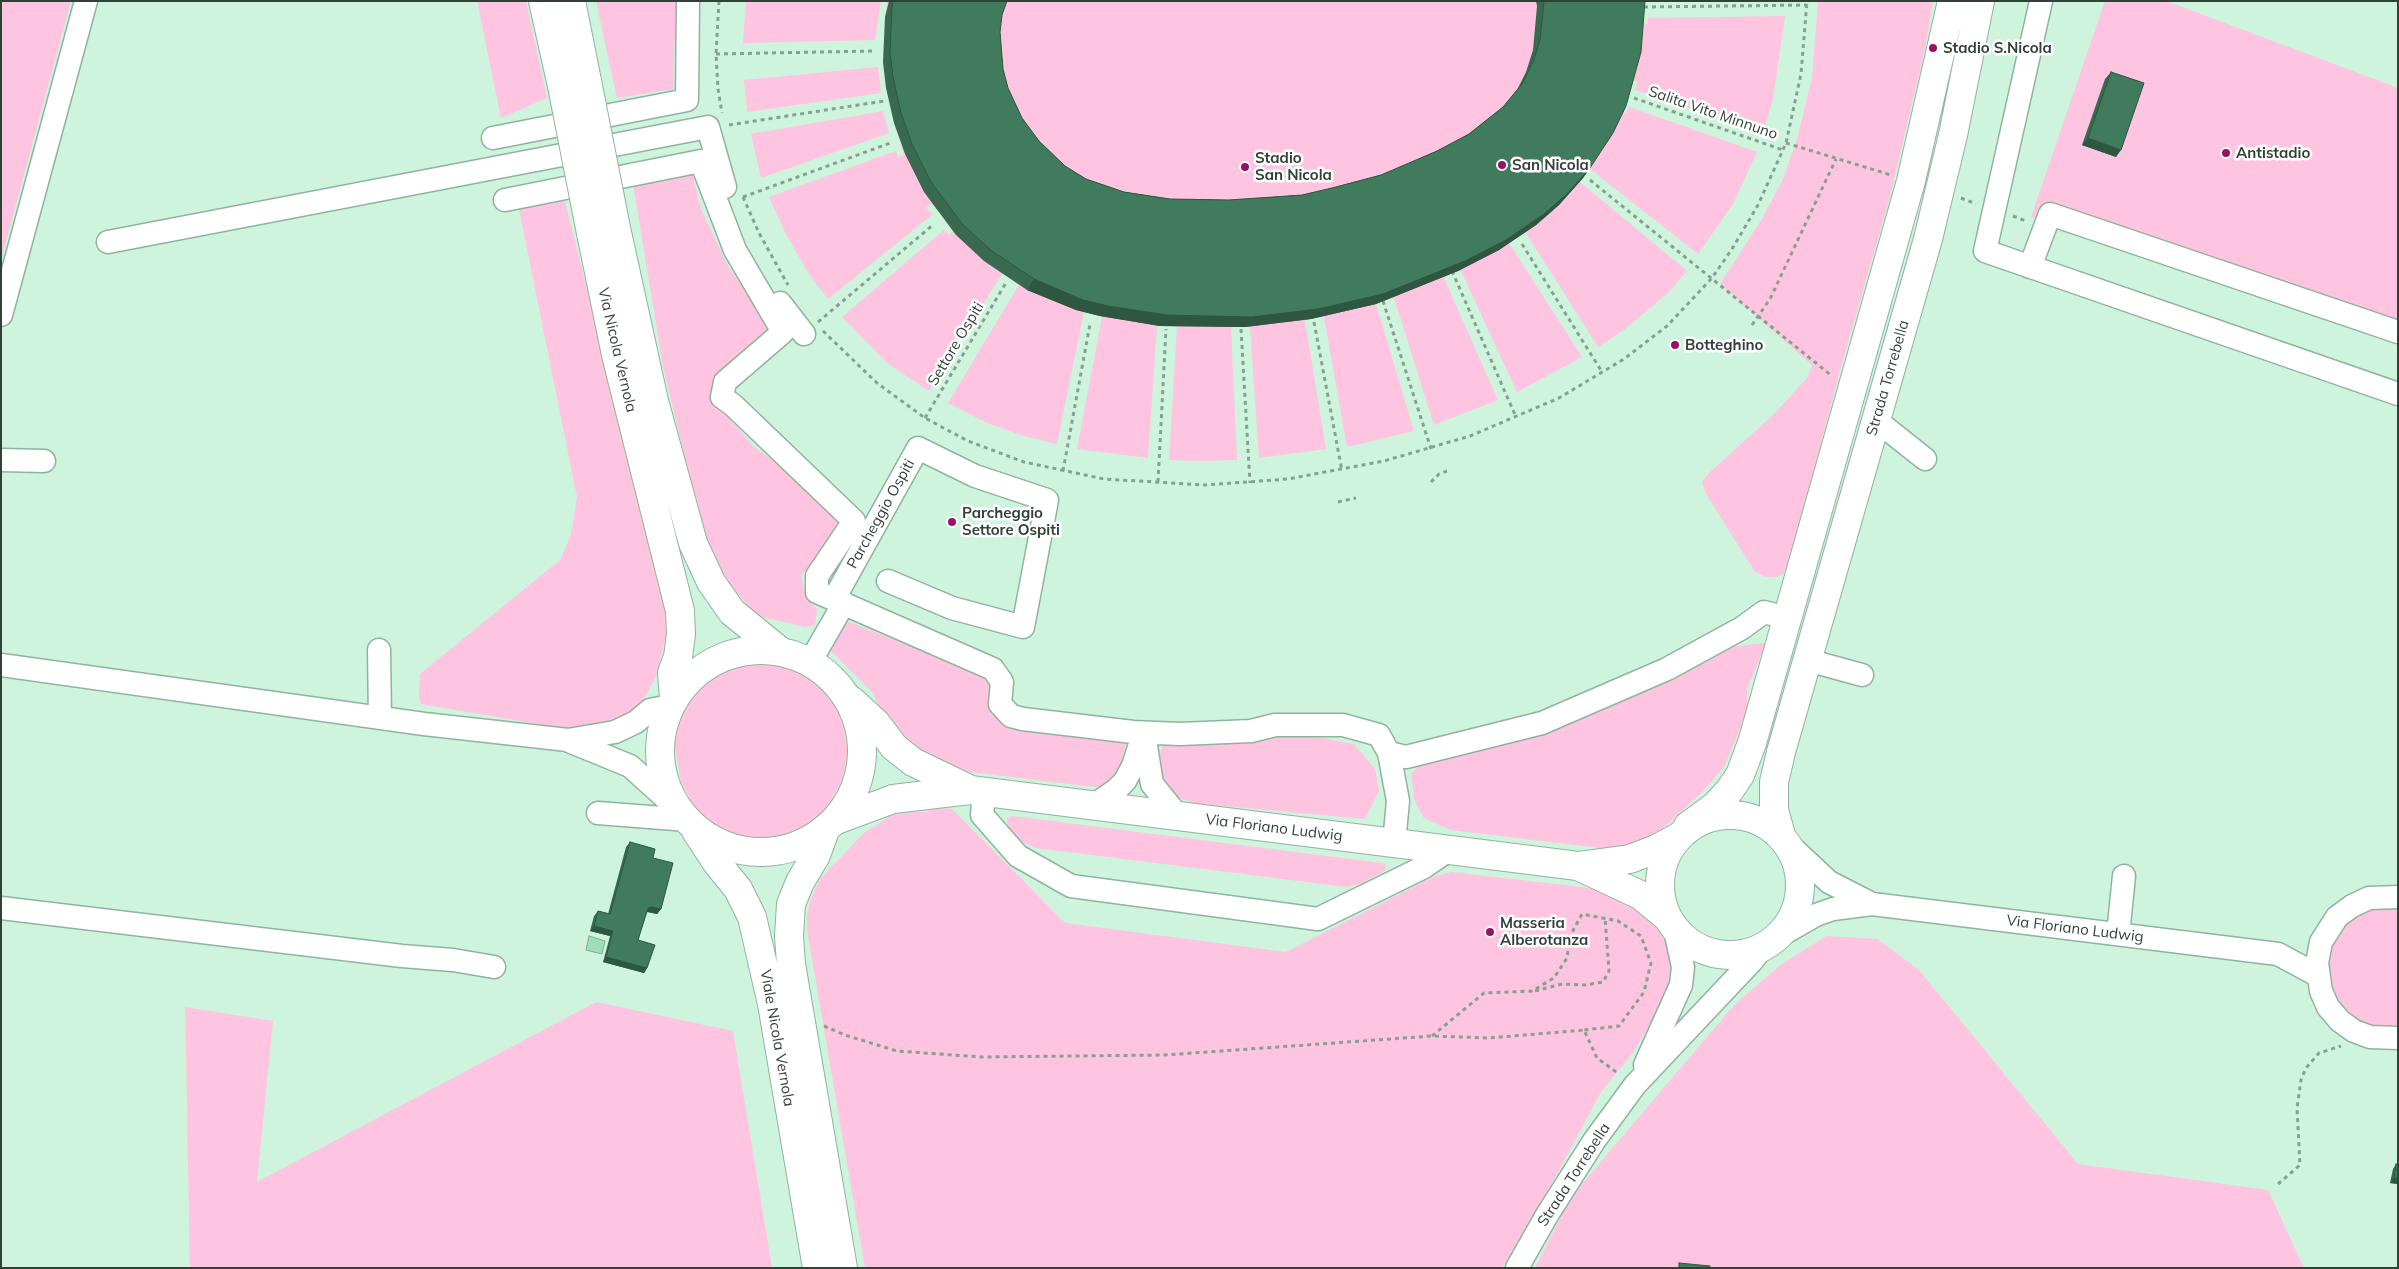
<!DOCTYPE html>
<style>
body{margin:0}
#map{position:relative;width:2399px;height:1269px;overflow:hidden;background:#cef4de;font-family:Mulish,sans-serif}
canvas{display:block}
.frame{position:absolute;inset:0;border:2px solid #324138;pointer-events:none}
</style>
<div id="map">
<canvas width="2399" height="1269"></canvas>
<div class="frame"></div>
</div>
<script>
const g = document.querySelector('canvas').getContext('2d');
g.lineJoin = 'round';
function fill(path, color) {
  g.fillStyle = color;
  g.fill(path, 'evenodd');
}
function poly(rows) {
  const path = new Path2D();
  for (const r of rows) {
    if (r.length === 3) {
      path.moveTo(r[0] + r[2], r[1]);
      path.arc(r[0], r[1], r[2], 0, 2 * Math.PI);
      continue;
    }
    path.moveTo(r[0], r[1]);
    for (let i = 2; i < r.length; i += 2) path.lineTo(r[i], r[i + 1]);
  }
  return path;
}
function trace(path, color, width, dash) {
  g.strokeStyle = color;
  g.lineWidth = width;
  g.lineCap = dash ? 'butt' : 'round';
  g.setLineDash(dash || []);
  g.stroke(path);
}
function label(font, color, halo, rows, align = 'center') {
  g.font = font + ' Mulish,sans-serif';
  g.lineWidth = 5;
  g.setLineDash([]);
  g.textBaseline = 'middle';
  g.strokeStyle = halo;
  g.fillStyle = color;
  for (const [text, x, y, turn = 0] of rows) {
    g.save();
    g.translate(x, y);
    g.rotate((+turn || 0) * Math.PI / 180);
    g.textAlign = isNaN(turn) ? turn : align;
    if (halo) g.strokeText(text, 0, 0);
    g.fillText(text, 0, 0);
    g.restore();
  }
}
const green = poly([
 [1,1,71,1,1,260],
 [477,1,526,1,547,98,501,118],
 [596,1,676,1,673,89,617,98],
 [746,1,881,1,875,40,743,43],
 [887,1,1630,1,1638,24,1648,24,1648,18,1785,16,1773,99,1763,133,1635,90,1638,82,1630,79,1621,112,1626,113,1629,107,1757,152,1733,204,1698,254,1590,169,1580,182,1687,271,1669,292,1624,330,1598,347,1526,233,1519,228,1509,243,1582,357,1517,392,1461,271,1458,272,1454,265,1444,270,1446,277,1444,278,1498,400,1434,425,1394,298,1390,299,1387,293,1376,304,1414,431,1347,447,1324,317,1319,318,1317,311,1304,313,1305,321,1326,449,1259,458,1250,327,1246,327,1245,320,1232,321,1233,327,1231,328,1237,460,1201,461,1169,460,1177,327,1173,326,1171,318,1157,326,1148,458,1077,449,1102,317,1100,316,1100,308,1086,305,1084,312,1057,444,1024,436,987,423,948,403,1019,285,1015,282,1019,274,1007,266,929,391,888,364,842,317,944,230,949,235,953,231,946,223,954,217,945,206,936,210,931,204,926,208,933,214,828,299,810,276,786,234,769,197,896,151,898,157,904,155,901,146,910,143,905,128,896,131,886,88,883,59,894,59,885,17],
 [1818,1,1933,1,1925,49,1889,200,1839,374,1789,565,1783,574,1776,577,1766,577,1755,572,1706,494,1702,482,1708,474,1774,414,1807,378,1812,365,1720,284,1762,219,1783,179,1797,139,1812,78],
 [2105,1,2166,1,2398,88,2398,344,2031,217],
 [878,67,881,93,747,112,744,80],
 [883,111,889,133,761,178,751,134],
 [692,172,701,209,728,266,773,331,715,380,710,397,755,448,805,482,854,521,843,537,801,575,807,600,817,609,815,625,805,627,758,616,727,582,709,546,688,471,663,366,633,184],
 [564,197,665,602,666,636,656,676,644,699,627,716,611,726,574,730,421,704,419,698,420,674,560,560,571,535,577,497,519,209],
 [841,619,986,675,994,696,995,712,1128,736,1117,778,1107,788,1086,786,971,772,933,763,887,724,873,693,830,650],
 [1766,643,1747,689,1747,711,1725,765,1707,787,1669,823,1639,847,1600,848,1451,830,1424,818,1415,802,1411,774,1425,759,1726,647],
 [761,660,789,666,815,682,841,712,848,752,843,778,830,803,814,824,790,837,753,841,722,835,698,814,681,782,673,735,682,701,703,682,731,666],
 [1291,736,1317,737,1354,744,1375,769,1379,791,1365,819,1193,803,1169,794,1161,782,1158,760,1163,745,1170,739],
 [930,807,952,809,1065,923,1286,952,1435,876,1452,872,1616,891,1651,917,1668,946,1675,971,1661,1006,1632,1054,1601,1092,1558,1172,1502,1268,865,1268,807,930,807,915,810,902,819,880,864,833,892,815,914,811,929,812],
 [1012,816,1382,863,1385,864,1386,870,1360,884,1347,887,1036,848,1022,842,1008,826,1007,818],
 [2377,907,2398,907,2398,1030,2391,1032,2353,1022,2328,989,2329,946,2340,928,2356,914],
 [1827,936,1877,939,1919,970,2078,1164,2268,1190,2304,1268,1535,1268,1571,1197,1735,1004,1783,963],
 [596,1002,733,1031,772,1268,190,1268,185,1007,273,1021,257,1182]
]);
const water = poly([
 [589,936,605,941,602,954,586,950,589,936]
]);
const path = poly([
 [719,1,716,54,718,89,722,113],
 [1644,7,1807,5],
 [716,54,873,51],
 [1634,98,1783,150],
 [729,125,884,101],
 [1786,143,1891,175],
 [1590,180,1832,376],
 [743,197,759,233,788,285],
 [743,197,893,142],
 [1961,198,1976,204],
 [2013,216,2026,221],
 [1522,244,1602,372],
 [1452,271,1516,417],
 [1383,301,1431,449],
 [818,322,934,224],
 [1314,322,1342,471],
 [1752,325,1770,299,1836,159],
 [1241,329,1250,483],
 [823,331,877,383,925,418,968,441,1024,462,1104,479,1205,485,1288,479,1384,461,1470,436,1559,398,1624,359,1667,326,1712,278,1732,249,1758,205,1786,143,1801,74,1807,1],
 [925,418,1007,281],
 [1063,471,1090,324],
 [1158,482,1166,329],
 [1431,482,1439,474,1447,471],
 [1338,502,1356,498],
 [1535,991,1562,984,1585,985,1603,982,1609,971,1605,917],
 [824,1026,845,1035,897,1051,981,1057,1165,1055,1432,1036,1489,1038,1584,1030,1597,1058,1619,1074],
 [1432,1036,1484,993,1532,991,1554,978,1567,958,1570,936,1582,914,1618,921,1641,936,1651,963,1644,992,1619,1026,1584,1030],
 [2278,1184,2300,1165,2297,1108,2301,1080,2306,1068,2319,1053,2341,1046]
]);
const minor = poly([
 [2041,1,1985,251,2398,394],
 [493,138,687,100,688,1],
 [505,200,701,161,735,250,783,332,725,382,722,397,733,405,854,521,817,576,817,592,993,669,1002,682,1000,704,1011,716,1023,719,1133,732,1180,734,1251,731,1275,725,1343,725,1379,735,1389,753,1406,757,1542,723,1667,669,1742,628,1764,612,1787,618],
 [108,242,708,127,725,187],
 [2030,267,2050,214,2398,332],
 [780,303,804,334],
 [1,315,86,1],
 [1876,420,1925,459],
 [1,460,44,461],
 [834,599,918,448,975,476,1047,500,1023,627,952,608,888,581],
 [379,650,380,718],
 [1807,660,1862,675],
 [810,662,844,603],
 [1,665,424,724,568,740,615,732,636,722,650,710,670,706],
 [1144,733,1152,784,1178,816],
 [569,741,630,766,679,810],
 [1389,753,1398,801,1394,843],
 [984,792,982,815,1018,856,1071,886,1318,919,1424,867,1449,850],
 [1093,806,1116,790,1125,781,1133,766,1142,738],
 [598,813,688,820],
 [1786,842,1829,882,1872,904],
 [2398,897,2369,898,2352,906,2337,917,2321,942,2317,963,2321,991,2328,1007,2340,1021,2354,1031,2370,1037,2398,1038],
 [1,908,402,956,453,960,494,967],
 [2118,934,2124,876],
 [1781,935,1816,915,1833,909,1872,904,2278,954,2317,975],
 [1645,1065,1681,985,1683,967,1675,930],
 [1517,1268,1547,1215,1594,1141,1635,1085,1752,961,1762,948]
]);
const major = poly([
 [543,1,562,86],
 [571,1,587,81],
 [616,228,654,401,693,543,711,582,732,612,780,651],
 [591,233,616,355,680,611,681,634,678,657,672,673,674,698],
 [761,751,101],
 [852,701,876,723,894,747,913,762,969,789],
 [1730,885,70],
 [834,821,893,799,970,790,1578,866,1630,859,1656,849,1677,838],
 [1688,826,1715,806,1729,791,1740,775,1752,743,1911,181,1952,1],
 [826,828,816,855,800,882,791,904,789,936,791,964,843,1268],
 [696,831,717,863,738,889,752,917,772,1004,817,1268],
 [1781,835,1774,810,1774,782,1781,752,1928,239,1953,135,1980,1],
 [1578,866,1640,895,1668,918]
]);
const majorBridge = poly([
 [587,81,616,228],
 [562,86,591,233]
]);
const wall = poly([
 [889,1,1007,1,1002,15,1000,32,1003,69,1008,88,1022,118,1039,141,1065,166,1086,179,1124,192,1170,199,1229,200,1302,195,1332,188,1381,175,1437,151,1469,134,1503,107,1517,90,1526,72,1533,50,1537,6,1536,1,1645,1,1590,168,1583,178,1559,205,1536,225,1499,250,1458,271,1376,304,1311,319,1245,327,1160,326,1100,316,1076,310,1027,290,984,261,956,235,924,192,905,154,894,123,886,88,883,62,885,17],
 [2111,72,2116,157,2082,145,2105,79],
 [630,842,653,858,661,909,657,914,647,912,638,940,647,968,644,973,603,962,610,936,590,931,594,916,598,911,608,914,626,847],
 [2396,1164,2398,1184,2390,1183,2393,1169]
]);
const shadedWall = poly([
 [2088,138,2121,150,2116,157,2082,145],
 [1590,168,1583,178,1559,205,1536,225,1499,250,1458,271,1376,304,1311,319,1245,327,1160,326,1100,316,1076,310,1027,290,1034,279],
 [651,907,661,909,657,914,648,912,644,913,648,908],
 [594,926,613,931,610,936,590,931],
 [606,957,647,968,644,973,603,962],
 [2394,1178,2398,1179,2398,1184,2390,1183]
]);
const building = poly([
 [893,1,1007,1,1002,15,1000,32,1003,69,1008,88,1022,118,1039,141,1065,166,1086,179,1124,192,1170,199,1229,200,1302,195,1332,188,1381,175,1437,151,1469,134,1503,107,1522,84,1533,62,1540,40,1544,1,1645,1,1641,52,1626,106,1613,133,1590,168,1566,195,1544,214,1506,240,1465,261,1383,294,1318,309,1252,317,1167,315,1108,306,1083,300,1034,279,992,251,963,225,931,182,912,144,901,113,893,77,890,52,892,7,893,1],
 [2111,72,2144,83,2121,150,2088,138,2111,72],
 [630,842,655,849,653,858,673,863,661,909,651,907,648,908,638,940,655,945,647,968,606,957,613,931,594,926,598,911,610,914,630,842],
 [2396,1164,2398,1165,2398,1179,2394,1178,2396,1164],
 [1679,1263,1710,1266,1710,1268,1679,1268,1679,1263]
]);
const markers = [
 [1933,48,5,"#971167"],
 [2226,153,5,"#971167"],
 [1502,165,5,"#971167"],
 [1245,167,5,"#971167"],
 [1675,345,5,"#971167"],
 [952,522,5,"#971167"],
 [1490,932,5,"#971167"]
];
const poiNames = [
 ["Stadio S.Nicola",1943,48],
 ["Antistadio",2236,153],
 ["Stadio",1255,158],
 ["San Nicola",1255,175],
 ["San Nicola",1512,165],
 ["Botteghino",1685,345],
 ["Parcheggio",962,513],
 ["Settore Ospiti",962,530],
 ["Masseria",1500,923],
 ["Alberotanza",1500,940]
];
const streetNames = [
 ["Salita Vito Minnuno",1713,113,19],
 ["Settore Ospiti",956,344,-59],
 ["Via Nicola Vernola",617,350,77],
 ["Strada Torrebella",1888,378,-74],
 ["Parcheggio Ospiti",881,514,-61],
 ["Via Floriano Ludwig",1274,828,7],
 ["Via Floriano Ludwig",2075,929,7],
 ["Viale Nicola Vernola",777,1038,80],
 ["Strada Torrebella",1574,1175,-57]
];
fill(green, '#fec4e0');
fill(water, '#a0ddba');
trace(water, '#7fae93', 1);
trace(minor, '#8fb49e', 25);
trace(major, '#8fb49e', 30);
trace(path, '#86a191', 3, [4, 4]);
trace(minor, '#fff', 22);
trace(major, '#fff', 28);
trace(majorBridge, '#8fb49e', 30, []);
trace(majorBridge, '#fff', 28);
fill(wall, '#386a50');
fill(shadedWall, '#2e5641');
fill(building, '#417b5d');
trace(building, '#2e5641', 1);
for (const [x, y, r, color] of markers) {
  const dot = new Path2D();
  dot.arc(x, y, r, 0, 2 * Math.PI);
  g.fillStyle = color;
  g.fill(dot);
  trace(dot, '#fff', 2);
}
label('bold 15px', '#324138', '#fff', poiNames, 'left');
label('15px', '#324138', '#fff', streetNames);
</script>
